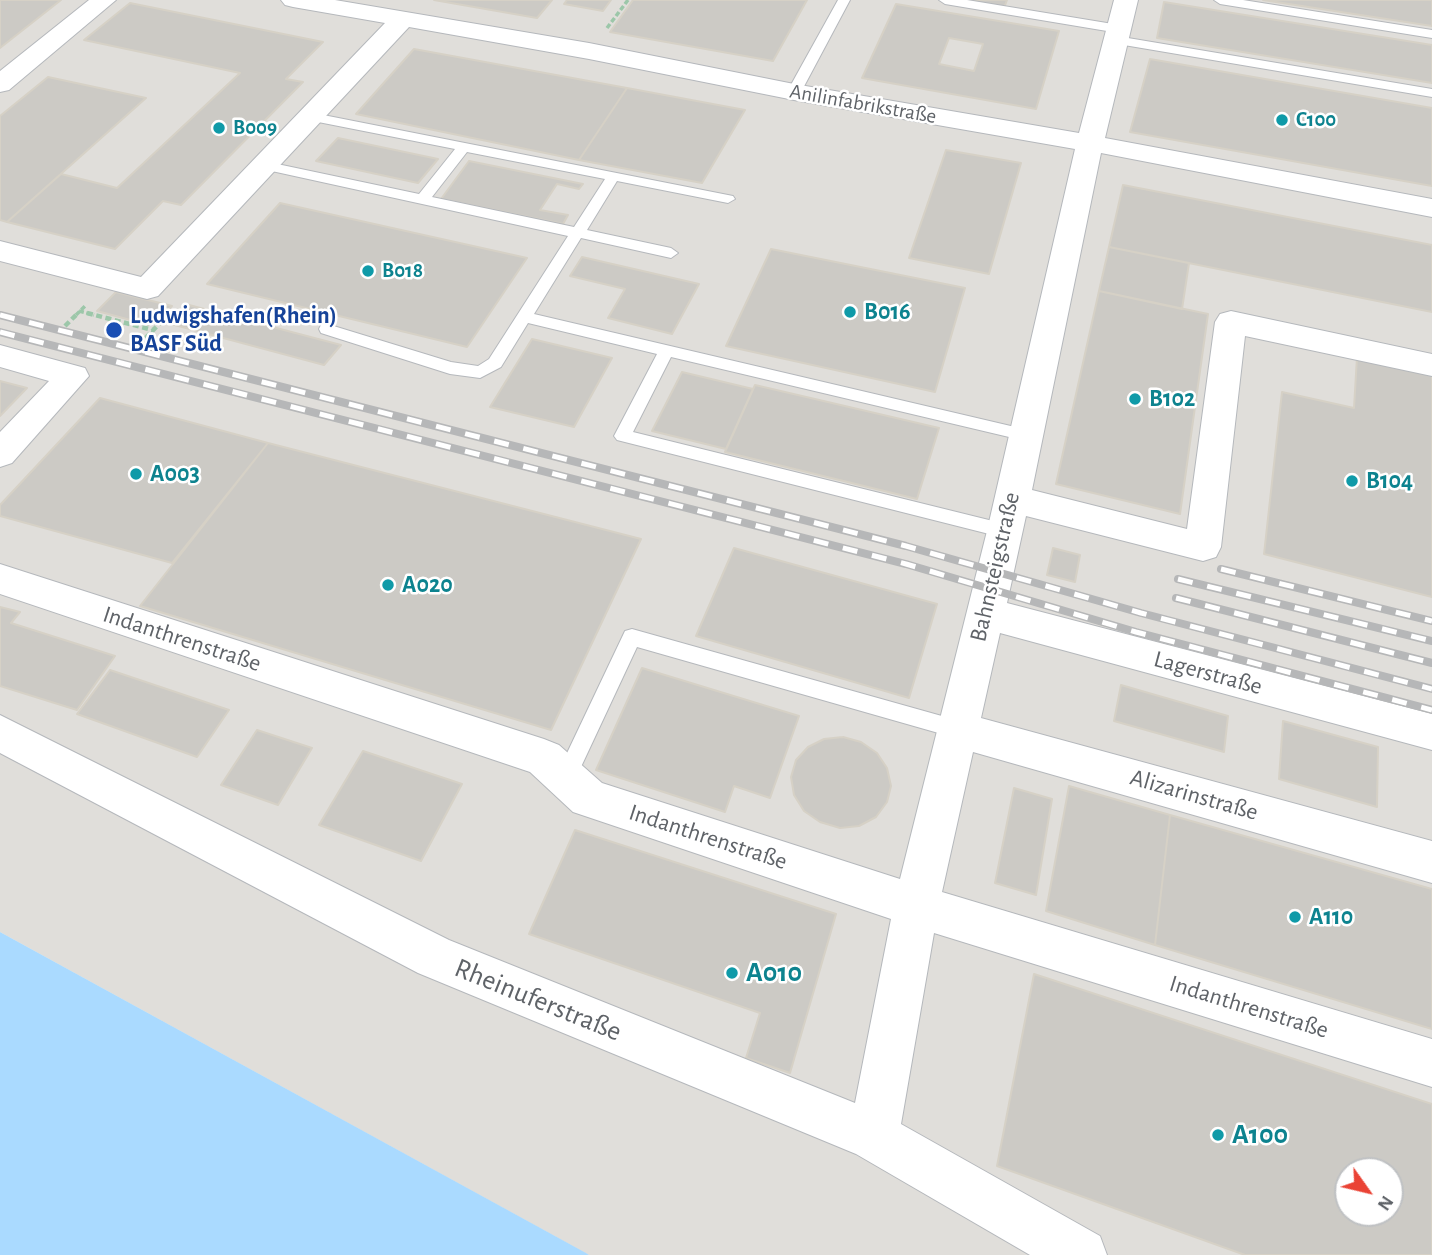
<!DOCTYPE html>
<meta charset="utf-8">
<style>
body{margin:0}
#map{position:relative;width:1432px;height:1255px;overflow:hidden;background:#f1efe8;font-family:"Alegreya Sans",sans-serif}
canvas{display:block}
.north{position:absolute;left:1334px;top:1157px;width:70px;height:70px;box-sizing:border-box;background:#fff;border:2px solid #bfc1c3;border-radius:50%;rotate:124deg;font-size:19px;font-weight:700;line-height:28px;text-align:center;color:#5f6368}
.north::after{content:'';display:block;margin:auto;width:24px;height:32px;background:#ea4335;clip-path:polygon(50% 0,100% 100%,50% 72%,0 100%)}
</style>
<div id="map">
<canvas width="1432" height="1255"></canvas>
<div class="north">N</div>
</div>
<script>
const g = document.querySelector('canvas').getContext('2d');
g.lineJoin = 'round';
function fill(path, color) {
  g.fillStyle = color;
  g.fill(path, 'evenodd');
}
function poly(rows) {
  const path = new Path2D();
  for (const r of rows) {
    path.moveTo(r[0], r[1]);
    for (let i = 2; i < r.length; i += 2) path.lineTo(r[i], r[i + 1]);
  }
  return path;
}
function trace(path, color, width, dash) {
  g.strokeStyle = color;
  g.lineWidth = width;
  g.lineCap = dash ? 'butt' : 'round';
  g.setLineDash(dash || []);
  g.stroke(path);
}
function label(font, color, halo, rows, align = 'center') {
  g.font = font + ' "Alegreya Sans",sans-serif';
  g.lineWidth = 5;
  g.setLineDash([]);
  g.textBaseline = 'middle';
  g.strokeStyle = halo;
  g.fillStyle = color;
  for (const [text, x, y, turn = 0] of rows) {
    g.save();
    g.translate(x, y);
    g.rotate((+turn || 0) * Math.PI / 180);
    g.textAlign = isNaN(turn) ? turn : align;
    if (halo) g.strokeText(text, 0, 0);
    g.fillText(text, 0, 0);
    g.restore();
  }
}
const industrial = poly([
 [0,0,1432,0,1432,1255,589,1255,0,932],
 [1348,1171,1390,1171,1390,1213,1348,1213]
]);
const water = poly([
 [0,932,586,1253,589,1255,0,1255]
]);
const building = poly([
 [0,0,61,0,0,48,0,0],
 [434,0,552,0,537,18,434,0],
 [567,0,611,0,603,11,564,4,567,0],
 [633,0,807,0,773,61,610,32,633,0],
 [960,0,1007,0,1004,8,960,0],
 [1263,0,1432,0,1432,26,1263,0],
 [1164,2,1432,45,1432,83,1157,38,1164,2],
 [130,3,323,42,286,79,303,82,181,205,163,201,115,249,7,222,61,174,117,188,240,73,84,40,130,3],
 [896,4,1059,31,1036,109,862,78,896,4],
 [949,38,983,44,974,71,939,64,949,38],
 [414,49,627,88,579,160,356,114,414,49],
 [1150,59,1432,108,1432,186,1130,132,1150,59],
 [48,77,146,98,7,222,0,220,0,116,48,77],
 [627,88,745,110,702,183,579,160,627,88],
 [338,138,438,159,418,183,316,161,338,138],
 [946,150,1021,163,989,274,909,258,946,150],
 [469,161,583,184,579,189,557,184,540,210,568,215,563,224,441,199,469,161],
 [1123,185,1432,245,1432,312,1109,247,1123,185],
 [280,203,527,258,467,347,207,284,280,203],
 [1109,247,1189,263,1182,309,1099,291,1109,247],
 [771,249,965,288,935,392,726,346,771,249],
 [582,257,699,284,672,334,608,318,625,289,570,276,582,257],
 [1099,291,1208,314,1180,514,1056,484,1099,291],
 [116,292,172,306,164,314,160,313,149,325,97,311,116,292],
 [189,305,341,345,324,365,171,324,189,305],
 [532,339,612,358,574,427,490,407,532,339],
 [1357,357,1432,374,1432,597,1264,554,1282,392,1354,408,1357,357],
 [682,372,753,389,726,449,652,431,682,372],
 [0,381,27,388,0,416,0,381],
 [755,385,939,428,917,499,725,452,755,385],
 [100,398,268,443,172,563,0,516,0,505,100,398],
 [268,443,641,539,551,730,140,606,268,443],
 [734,548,937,604,909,698,696,636,734,548],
 [1053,548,1080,555,1075,582,1047,575,1053,548],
 [0,607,20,612,11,623,115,656,77,710,0,686,0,607],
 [642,668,799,716,770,798,734,786,725,812,596,770,642,668],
 [110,670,229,710,197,757,77,714,110,670],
 [1121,685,1228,716,1224,752,1114,721,1121,685],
 [1283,721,1378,747,1377,807,1279,779,1283,721],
 [257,730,312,748,278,805,221,785,257,730],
 [843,737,861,742,877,753,887,768,891,786,887,802,876,817,859,826,840,828,820,822,804,811,794,795,791,777,796,760,808,747,824,739,843,737],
 [363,751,462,784,421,861,319,825,363,751],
 [1069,786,1170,815,1155,945,1046,911,1069,786],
 [1014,788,1052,799,1036,895,995,883,1014,788],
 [1170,815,1432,889,1432,1029,1155,945,1170,815],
 [575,830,836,914,790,1073,746,1058,760,1013,529,934,575,830],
 [1034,974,1432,1104,1432,1255,1245,1255,997,1166,1034,974],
 [1348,1171,1390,1171,1390,1213,1348,1213,1348,1171]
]);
const pathFar1 = poly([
 [607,28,628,0],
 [79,311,94,315],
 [76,315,85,306]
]);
const path = poly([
 [87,313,153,330],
 [65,326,78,313],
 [139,345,159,324]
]);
const lane = poly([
 [838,0,850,0,801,92,799,95,789,95,787,92,838,0],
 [939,0,967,0,1119,25,1125,29,1119,33,945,4,939,0],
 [1214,0,1243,0,1432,30,1432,38,1220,4,1214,0],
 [1116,36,1432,89,1432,97,1112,43,1110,40,1116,36],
 [308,112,733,196,735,199,728,203,617,181,587,230,671,248,678,253,671,258,581,238,534,314,1032,431,1035,435,1032,439,1026,441,671,357,633,432,1005,524,1011,526,1014,531,1011,536,1005,538,617,440,614,436,657,354,528,323,501,367,480,378,450,374,321,333,319,329,321,325,327,324,451,362,478,366,489,359,568,236,258,168,256,165,263,161,419,194,455,149,303,119,303,113,308,112],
 [467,152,605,179,574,227,432,197,467,152],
 [632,629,956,720,963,723,966,729,963,735,956,738,637,647,573,784,566,786,559,784,556,777,559,770,625,631,632,629]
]);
const street = poly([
 [89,0,116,0,9,90,0,92,0,71,89,0],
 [281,0,335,0,589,43,794,84,1079,133,1114,0,1138,0,1105,138,1432,199,1432,217,1101,153,1032,490,1187,529,1215,322,1220,314,1231,311,1432,354,1432,376,1245,336,1221,547,1216,557,1203,561,1026,516,1007,603,1432,714,1432,750,1000,633,981,718,1432,841,1432,883,973,752,942,892,1432,1039,1432,1087,934,933,901,1124,1100,1236,1107,1255,1030,1255,856,1154,418,973,0,753,0,715,449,940,855,1103,891,919,573,812,530,772,0,594,0,564,544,739,559,745,602,783,900,879,987,531,1075,149,794,100,589,59,409,27,158,296,147,299,0,261,0,241,141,277,385,23,293,7,285,5,281,0],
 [0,345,85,368,89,376,12,463,0,467,0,432,49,381,0,367,0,345]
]);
const rail = poly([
 [0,315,906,546,1141,613,1432,689],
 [0,332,906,564,1136,632,1432,710],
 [1221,569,1432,621],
 [1178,579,1432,641],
 [1176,598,1432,663]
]);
const markers = [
 [1282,120,7,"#0f9aa8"],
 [219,128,7,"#0f9aa8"],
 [368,271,7,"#0f9aa8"],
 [850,312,7,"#0f9aa8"],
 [114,330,9,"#1a4fb4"],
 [1135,399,7,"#0f9aa8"],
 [136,474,7,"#0f9aa8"],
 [1352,481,7,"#0f9aa8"],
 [388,585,7,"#0f9aa8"],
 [1295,917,7,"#0f9aa8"],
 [732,973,7,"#0f9aa8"],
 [1218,1135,7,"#0f9aa8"]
];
const farStreetnames = [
 ["Anilinfabrikstraße",863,104,10]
];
const farCulturenames = [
 ["C100",1296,120],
 ["B009",233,128],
 ["B018",382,271]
];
const cultureNames = [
 ["B016",864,312],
 ["B102",1149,399],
 ["A003",150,474],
 ["B104",1366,481],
 ["A020",402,585],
 ["A110",1309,917]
];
const transitNames = [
 ["Ludwigshafen(Rhein)",130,316],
 ["BASF Süd",130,344]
];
const streetNames = [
 ["Bahnsteigstraße",995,567,-77],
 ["Indanthrenstraße",182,639,18],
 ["Lagerstraße",1208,673,15],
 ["Alizarinstraße",1194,795,16],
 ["Indanthrenstraße",708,837,18],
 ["Indanthrenstraße",1249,1007,17]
];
const nearCulturenames = [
 ["A010",746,973],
 ["A100",1232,1135]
];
const nearStreetnames = [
 ["Rheinuferstraße",538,1000,22]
];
fill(industrial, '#e0deda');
fill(water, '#aadaff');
fill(building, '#cccac5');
trace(building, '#d6d1c6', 2);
trace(lane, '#b5b8bc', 2);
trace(street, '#b5b8bc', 2);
trace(pathFar1, '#9cc7a9', 3.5, [5, 2.5]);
trace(path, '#9cc7a9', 4.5, [6, 3.5]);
fill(lane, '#fff');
fill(street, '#fff');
trace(rail, '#b6b7b8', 8);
trace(rail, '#fff', 5, [15]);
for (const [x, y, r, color] of markers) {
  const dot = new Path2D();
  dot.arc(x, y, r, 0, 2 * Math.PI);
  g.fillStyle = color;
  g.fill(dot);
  trace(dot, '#fff', 2.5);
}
label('21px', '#5f6368', '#fff', farStreetnames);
label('bold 21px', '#0d838f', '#fff', farCulturenames, 'left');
label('bold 24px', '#0d838f', '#fff', cultureNames, 'left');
label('bold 24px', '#164399', '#fff', transitNames, 'left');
label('24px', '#5f6368', '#fff', streetNames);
label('bold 28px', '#0d838f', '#fff', nearCulturenames, 'left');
label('28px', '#5f6368', '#fff', nearStreetnames);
</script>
